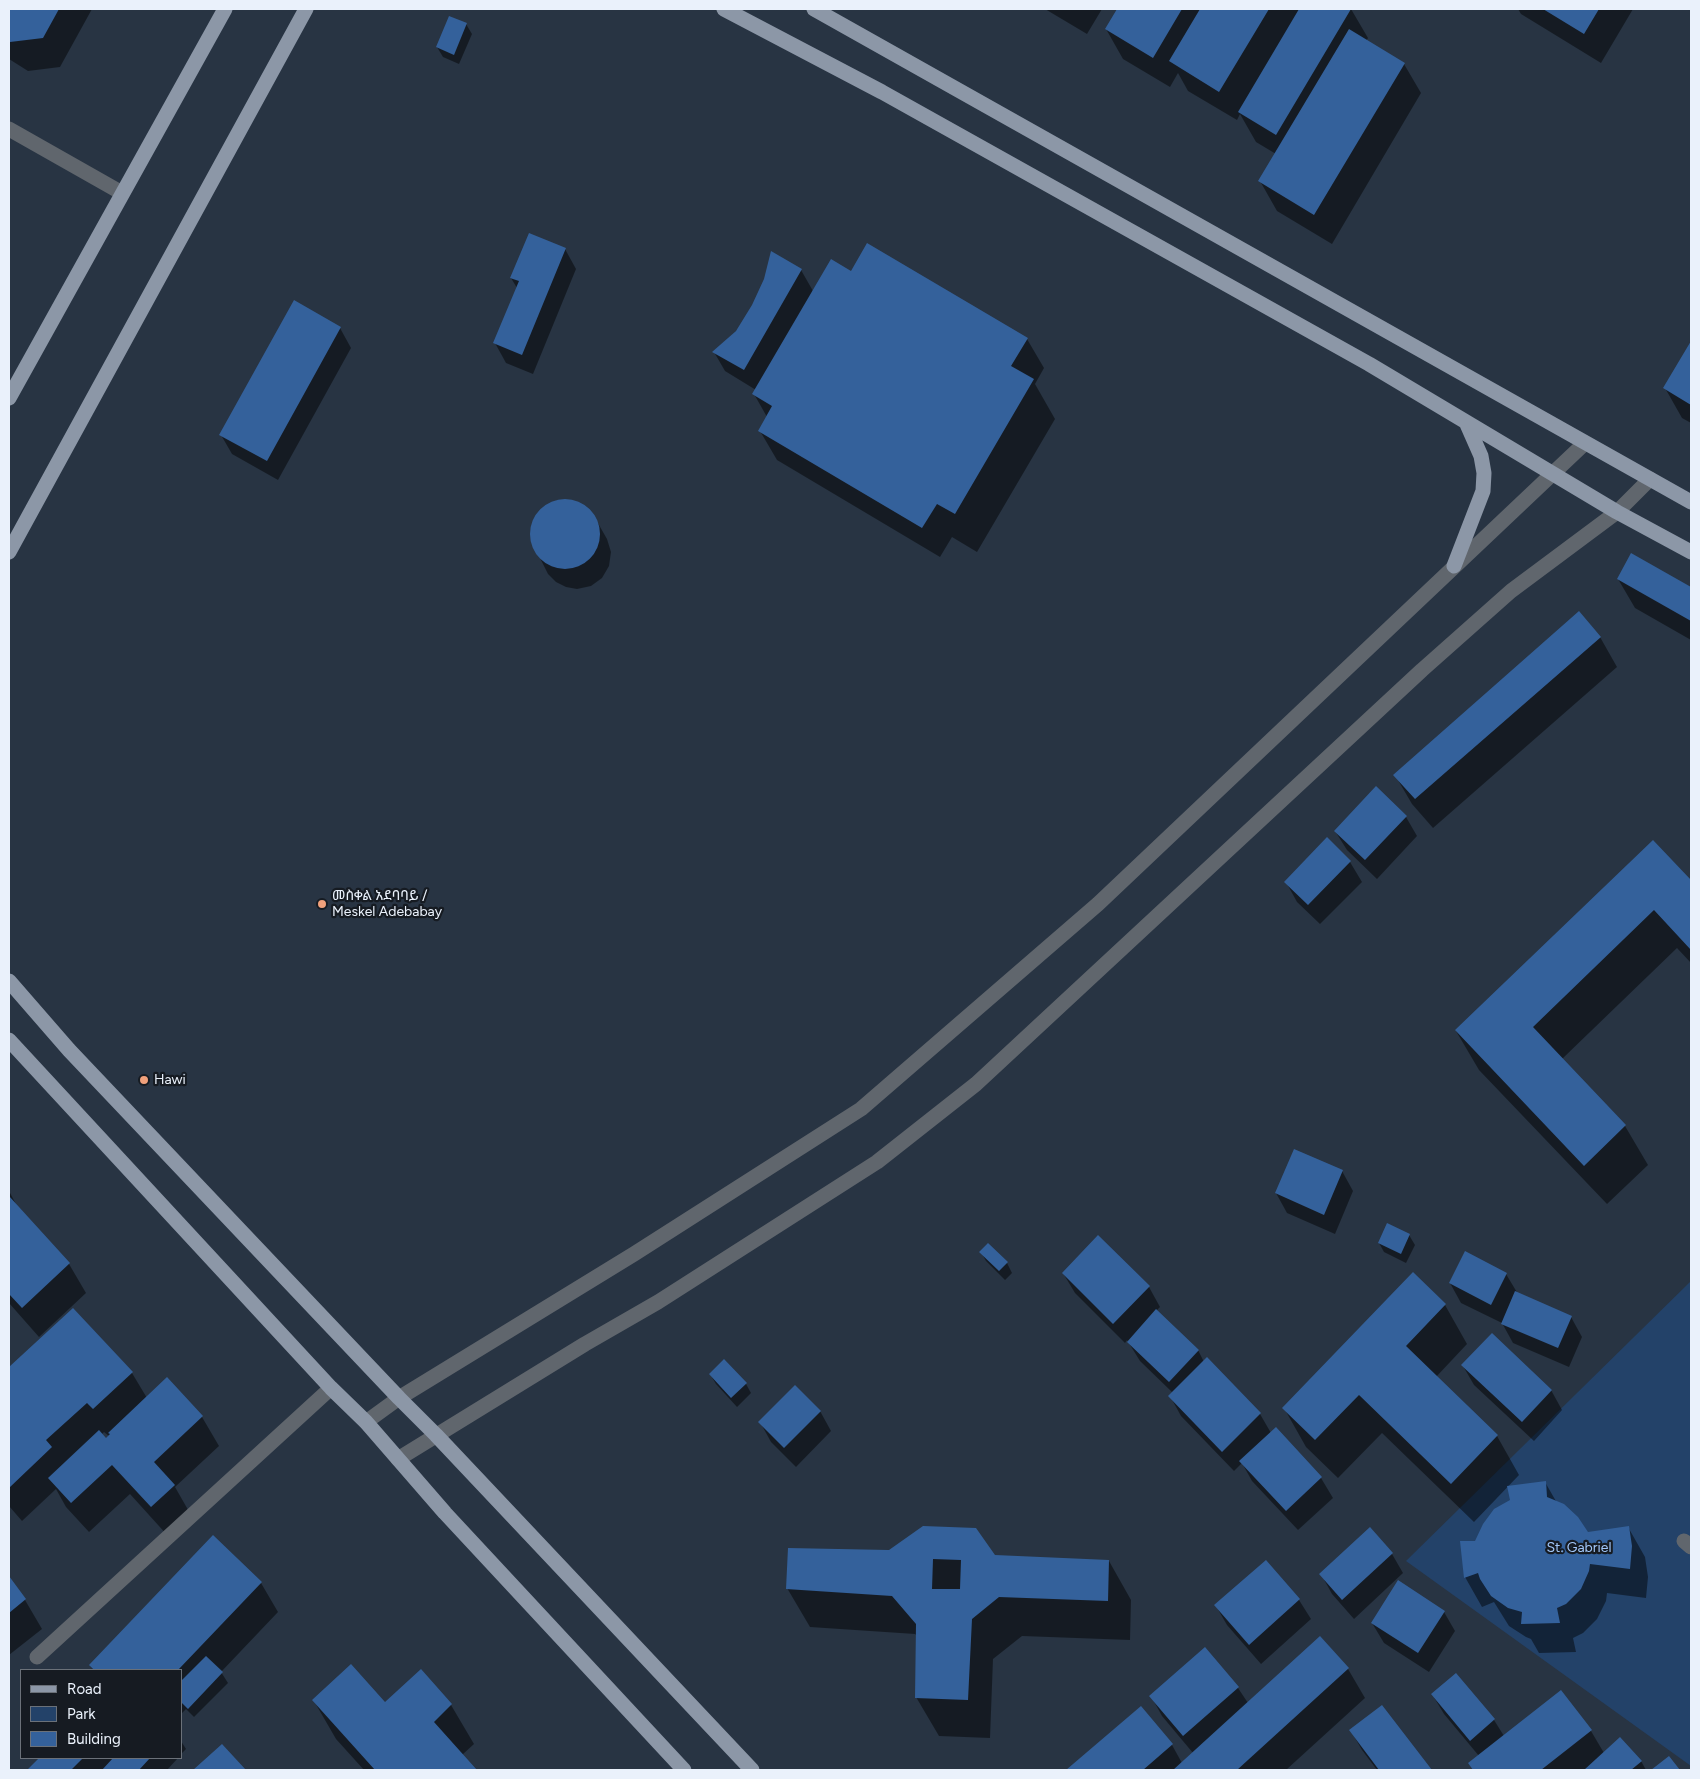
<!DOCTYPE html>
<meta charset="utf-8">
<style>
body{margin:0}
#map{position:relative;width:1700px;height:1779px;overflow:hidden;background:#283443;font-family:Figtree,sans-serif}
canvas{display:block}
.frame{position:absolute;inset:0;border:10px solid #eaf1fb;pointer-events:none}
.legend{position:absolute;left:20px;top:1669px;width:162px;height:90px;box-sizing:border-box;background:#161b22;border:1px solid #6b7179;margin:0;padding:6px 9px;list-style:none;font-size:15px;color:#eaf1fb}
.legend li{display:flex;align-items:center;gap:10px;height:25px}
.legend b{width:25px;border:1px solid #6b7179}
</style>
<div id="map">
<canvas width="1700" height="1779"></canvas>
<div class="frame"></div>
<ul class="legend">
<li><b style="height:6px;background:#8c97a7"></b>Road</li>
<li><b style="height:14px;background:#234269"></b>Park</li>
<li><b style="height:14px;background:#34619b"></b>Building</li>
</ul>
</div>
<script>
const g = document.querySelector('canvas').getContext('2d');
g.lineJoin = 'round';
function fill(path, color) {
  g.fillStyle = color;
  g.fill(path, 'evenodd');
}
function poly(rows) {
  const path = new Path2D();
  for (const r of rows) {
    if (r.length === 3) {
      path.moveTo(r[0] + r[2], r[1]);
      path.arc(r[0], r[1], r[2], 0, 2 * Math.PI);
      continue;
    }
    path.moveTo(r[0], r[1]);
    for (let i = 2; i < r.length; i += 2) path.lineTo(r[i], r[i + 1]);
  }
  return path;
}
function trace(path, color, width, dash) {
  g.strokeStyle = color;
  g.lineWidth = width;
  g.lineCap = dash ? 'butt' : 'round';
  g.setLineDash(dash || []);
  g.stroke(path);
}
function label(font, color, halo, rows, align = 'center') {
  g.font = font + ' Figtree,"Noto Sans Ethiopic",sans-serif';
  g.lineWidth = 4.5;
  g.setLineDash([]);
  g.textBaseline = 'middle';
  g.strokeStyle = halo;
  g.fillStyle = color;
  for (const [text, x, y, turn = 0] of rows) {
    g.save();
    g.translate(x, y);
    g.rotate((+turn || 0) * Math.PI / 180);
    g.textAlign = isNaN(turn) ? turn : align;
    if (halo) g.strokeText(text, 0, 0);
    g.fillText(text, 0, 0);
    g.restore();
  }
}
const green = poly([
 [1691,1281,1691,1766,1406,1561]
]);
const shadow = poly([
 [9,9,92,9,60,67,28,71,9,59],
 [1045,9,1102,9,1087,34],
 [1119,9,1351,9,1368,38,1366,41,1404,64,1421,93,1332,244,1277,211,1260,181,1276,154,1256,142,1240,114,1237,120,1188,91,1178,73,1170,87,1123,59,1106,29],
 [1518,9,1633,9,1601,63,1521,14],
 [466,24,472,34,459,64,443,57,437,47],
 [565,249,576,269,533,374,506,363,495,343,517,288,511,278],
 [801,270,813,291,851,273,1027,339,1044,368,1035,384,1055,419,977,552,952,537,940,557,777,460,760,431,767,417,754,394,756,390,725,371,714,352],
 [340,328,351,348,278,480,232,454,221,435],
 [1691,344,1691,423,1682,418,1665,388],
 [558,500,573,501,586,507,595,518,607,539,611,552,609,566,602,578,591,586,577,589,566,587,556,582,548,574,532,542,531,531,535,517,545,506],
 [1632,555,1691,588,1691,640,1635,608,1618,579],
 [1600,637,1617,667,1433,828,1412,804,1395,775],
 [1406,817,1417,836,1377,879,1347,850,1335,831],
 [1327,839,1350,862,1362,882,1320,924,1297,902,1286,882],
 [1653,842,1691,882,1691,963,1677,948,1562,1059,1625,1126,1648,1165,1607,1204,1479,1070,1456,1031],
 [1342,1171,1353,1191,1335,1234,1287,1213,1276,1193],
 [9,1191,18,1208,69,1264,86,1293,39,1337,9,1303],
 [1409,1235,1415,1245,1406,1263,1384,1252,1379,1243],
 [981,1252,1007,1263,1012,1273,1005,1280,986,1261],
 [1063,1273,1149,1287,1160,1307,1156,1311,1198,1350,1204,1362,1260,1414,1271,1433,1276,1429,1321,1478,1333,1498,1298,1530,1252,1481,1242,1463,1234,1471,1181,1416,1170,1396,1173,1393,1140,1361,1127,1340,1125,1343,1075,1293],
 [1506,1274,1518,1294,1571,1317,1582,1337,1569,1367,1513,1343,1502,1323,1461,1303,1450,1283],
 [1445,1305,1467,1344,1436,1377,1497,1436,1519,1475,1474,1522,1382,1433,1338,1478,1306,1447,1284,1408],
 [73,1310,132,1373,147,1398,202,1417,219,1446,175,1487,191,1515,168,1536,130,1494,89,1532,66,1507,56,1489,22,1521,9,1506,9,1369],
 [104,1432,109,1436,106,1440,101,1435],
 [1463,1366,1551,1390,1562,1410,1534,1441,1474,1385],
 [710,1374,746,1384,751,1393,737,1407,716,1384],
 [820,1411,831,1431,796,1467,771,1442,760,1422],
 [1545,1482,1557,1503,1587,1534,1628,1527,1645,1557,1648,1577,1646,1598,1607,1593,1606,1601,1597,1619,1583,1633,1573,1638,1576,1652,1539,1653,1531,1639,1526,1637,1509,1626,1494,1602,1482,1607,1465,1577,1476,1542],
 [789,1549,1109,1561,1131,1600,1130,1640,1022,1636,993,1659,990,1738,939,1736,916,1697,917,1636,915,1634,810,1627,787,1588],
 [1392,1554,1403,1573,1354,1619,1332,1594,1321,1574],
 [1266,1561,1299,1600,1311,1619,1261,1664,1227,1625,1216,1606],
 [9,1578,25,1600,42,1629,9,1655],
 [261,1583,278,1612,221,1672,228,1683,194,1717,186,1709,181,1714,181,1670,93,1670,90,1666],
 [1444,1612,1455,1631,1429,1672,1384,1643,1372,1623],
 [1205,1649,1238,1688,1248,1703,1348,1669,1365,1698,1286,1770,1068,1770,1140,1708,1172,1745,1182,1763,1193,1753,1162,1716,1151,1696],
 [421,1671,451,1705,474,1744,462,1755,476,1770,364,1770,336,1739,314,1701,385,1703],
 [1561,1691,1591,1731,1604,1753,1641,1761,1646,1770,1473,1770,1469,1763,1479,1756,1444,1714,1432,1694,1494,1720,1504,1736],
 [1382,1706,1430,1770,1377,1770,1362,1750,1351,1731],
 [181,1741,186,1749,181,1754],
 [41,1758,178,1758,167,1770,28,1770]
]);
const building = poly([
 [9,9,59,9,43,38,10,42],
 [1117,9,1182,9,1153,58,1105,29],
 [1200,9,1269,9,1219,92,1169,61],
 [1299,9,1351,9,1276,135,1238,112],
 [1543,9,1599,9,1584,34],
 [449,16,467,23,454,55,436,47],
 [1349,29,1405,63,1314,215,1258,181],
 [529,233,566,248,522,355,493,343,519,281,510,278],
 [867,243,1028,338,1011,366,1034,379,955,514,937,504,922,528,758,431,772,406,752,394,831,259,851,271],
 [771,251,802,269,744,370,712,352,736,331,752,305,764,279],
 [294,300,341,327,267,461,219,435],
 [1691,341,1691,405,1663,388],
 [565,534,35],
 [1631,553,1691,587,1691,621,1617,579],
 [1579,611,1601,637,1415,799,1393,775],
 [1376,786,1407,816,1365,860,1334,831],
 [1327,837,1351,861,1308,905,1284,882],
 [1653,840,1691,880,1691,950,1654,910,1533,1027,1626,1125,1584,1166,1455,1030],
 [1294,1149,1343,1170,1324,1215,1275,1193],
 [9,1196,70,1263,22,1308,9,1294],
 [1387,1223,1410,1234,1401,1254,1378,1243],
 [1098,1235,1150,1286,1113,1324,1062,1273],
 [988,1243,1008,1262,999,1271,979,1252],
 [1465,1251,1507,1273,1491,1305,1449,1283],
 [1413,1272,1446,1304,1406,1346,1498,1435,1451,1484,1359,1395,1315,1440,1282,1408],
 [1515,1291,1572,1316,1558,1348,1501,1324],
 [73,1308,133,1372,93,1409,87,1403,46,1440,52,1447,9,1488,9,1367],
 [1156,1309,1199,1350,1169,1382,1127,1342],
 [1492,1333,1552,1390,1522,1422,1461,1365],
 [1207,1357,1261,1413,1222,1452,1168,1396],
 [724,1359,747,1383,731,1398,709,1374],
 [167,1377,203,1416,154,1462,175,1485,151,1507,112,1465,71,1503,48,1478,99,1430,106,1438,110,1434,108,1433],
 [795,1385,821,1411,784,1448,758,1422],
 [1276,1427,1322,1477,1286,1511,1239,1461],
 [1546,1481,1547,1497,1564,1504,1578,1517,1588,1532,1629,1526,1632,1546,1630,1569,1590,1564,1589,1571,1581,1589,1566,1604,1557,1608,1560,1623,1521,1624,1522,1612,1508,1608,1491,1596,1480,1579,1478,1573,1464,1578,1460,1541,1475,1541,1483,1524,1494,1509,1510,1500,1507,1486],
 [923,1526,976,1528,995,1555,1109,1560,1108,1601,999,1597,972,1619,968,1700,915,1698,916,1624,892,1596,786,1589,788,1548,889,1550],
 [933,1559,961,1560,960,1589,932,1589],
 [1370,1527,1393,1553,1342,1600,1319,1574],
 [213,1535,262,1582,178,1670,94,1670,89,1665],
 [1266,1560,1300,1599,1249,1645,1214,1605],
 [9,1576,26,1599,9,1613],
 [1398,1580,1445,1611,1418,1653,1371,1623],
 [1320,1636,1349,1668,1237,1770,1173,1770],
 [1205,1647,1239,1687,1183,1736,1149,1696],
 [206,1656,223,1672,188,1709,181,1702,181,1681],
 [351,1664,385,1702,421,1669,452,1704,434,1722,477,1770,375,1770,312,1700],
 [1456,1673,1495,1719,1470,1741,1431,1694],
 [1561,1690,1592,1730,1541,1770,1473,1770,1468,1763],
 [1382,1705,1432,1770,1379,1770,1349,1730],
 [1141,1706,1173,1744,1143,1770,1066,1770],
 [1620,1737,1642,1761,1631,1770,1584,1770],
 [222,1744,246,1770,193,1770],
 [1669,1756,1680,1770,1651,1770],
 [39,1758,83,1758,71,1770,27,1770],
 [113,1758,150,1758,139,1770,102,1770]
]);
const minor = poly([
 [9,129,122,193],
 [366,1422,399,1398,634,1254,861,1109,1098,904,1585,443],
 [398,1459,585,1344,658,1302,877,1162,976,1084,1422,670,1511,591,1617,512,1650,479],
 [1684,1541,1691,1547],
 [37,1657,331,1388]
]);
const major = poly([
 [724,9,882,92,1369,364,1617,512,1691,552],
 [814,9,1691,502],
 [9,398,225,9],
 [9,552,306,9],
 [1454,566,1483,491,1484,473,1481,456,1466,422],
 [9,981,69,1050,399,1398,436,1435,752,1770],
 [9,1040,331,1388,366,1422,445,1513,684,1770]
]);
const markers = [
 [322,904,5,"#f1a17c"],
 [144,1080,5,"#f1a17c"]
];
const poiNames = [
 ["መስቀል አደባባይ /",332,896],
 ["Meskel Adebabay",332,912],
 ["Hawi",154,1080]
];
const parkNames = [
 ["St. Gabriel",1579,1548]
];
fill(green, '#234269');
fill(shadow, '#0007');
fill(building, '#34619b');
trace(minor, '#60666d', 15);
trace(major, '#8c97a7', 15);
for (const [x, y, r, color] of markers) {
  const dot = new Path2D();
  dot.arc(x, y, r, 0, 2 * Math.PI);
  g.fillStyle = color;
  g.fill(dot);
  trace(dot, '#161b22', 2);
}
label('14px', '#eaf1fb', '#161b22', poiNames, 'left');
label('14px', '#a2c7f9', '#161b22', parkNames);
</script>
